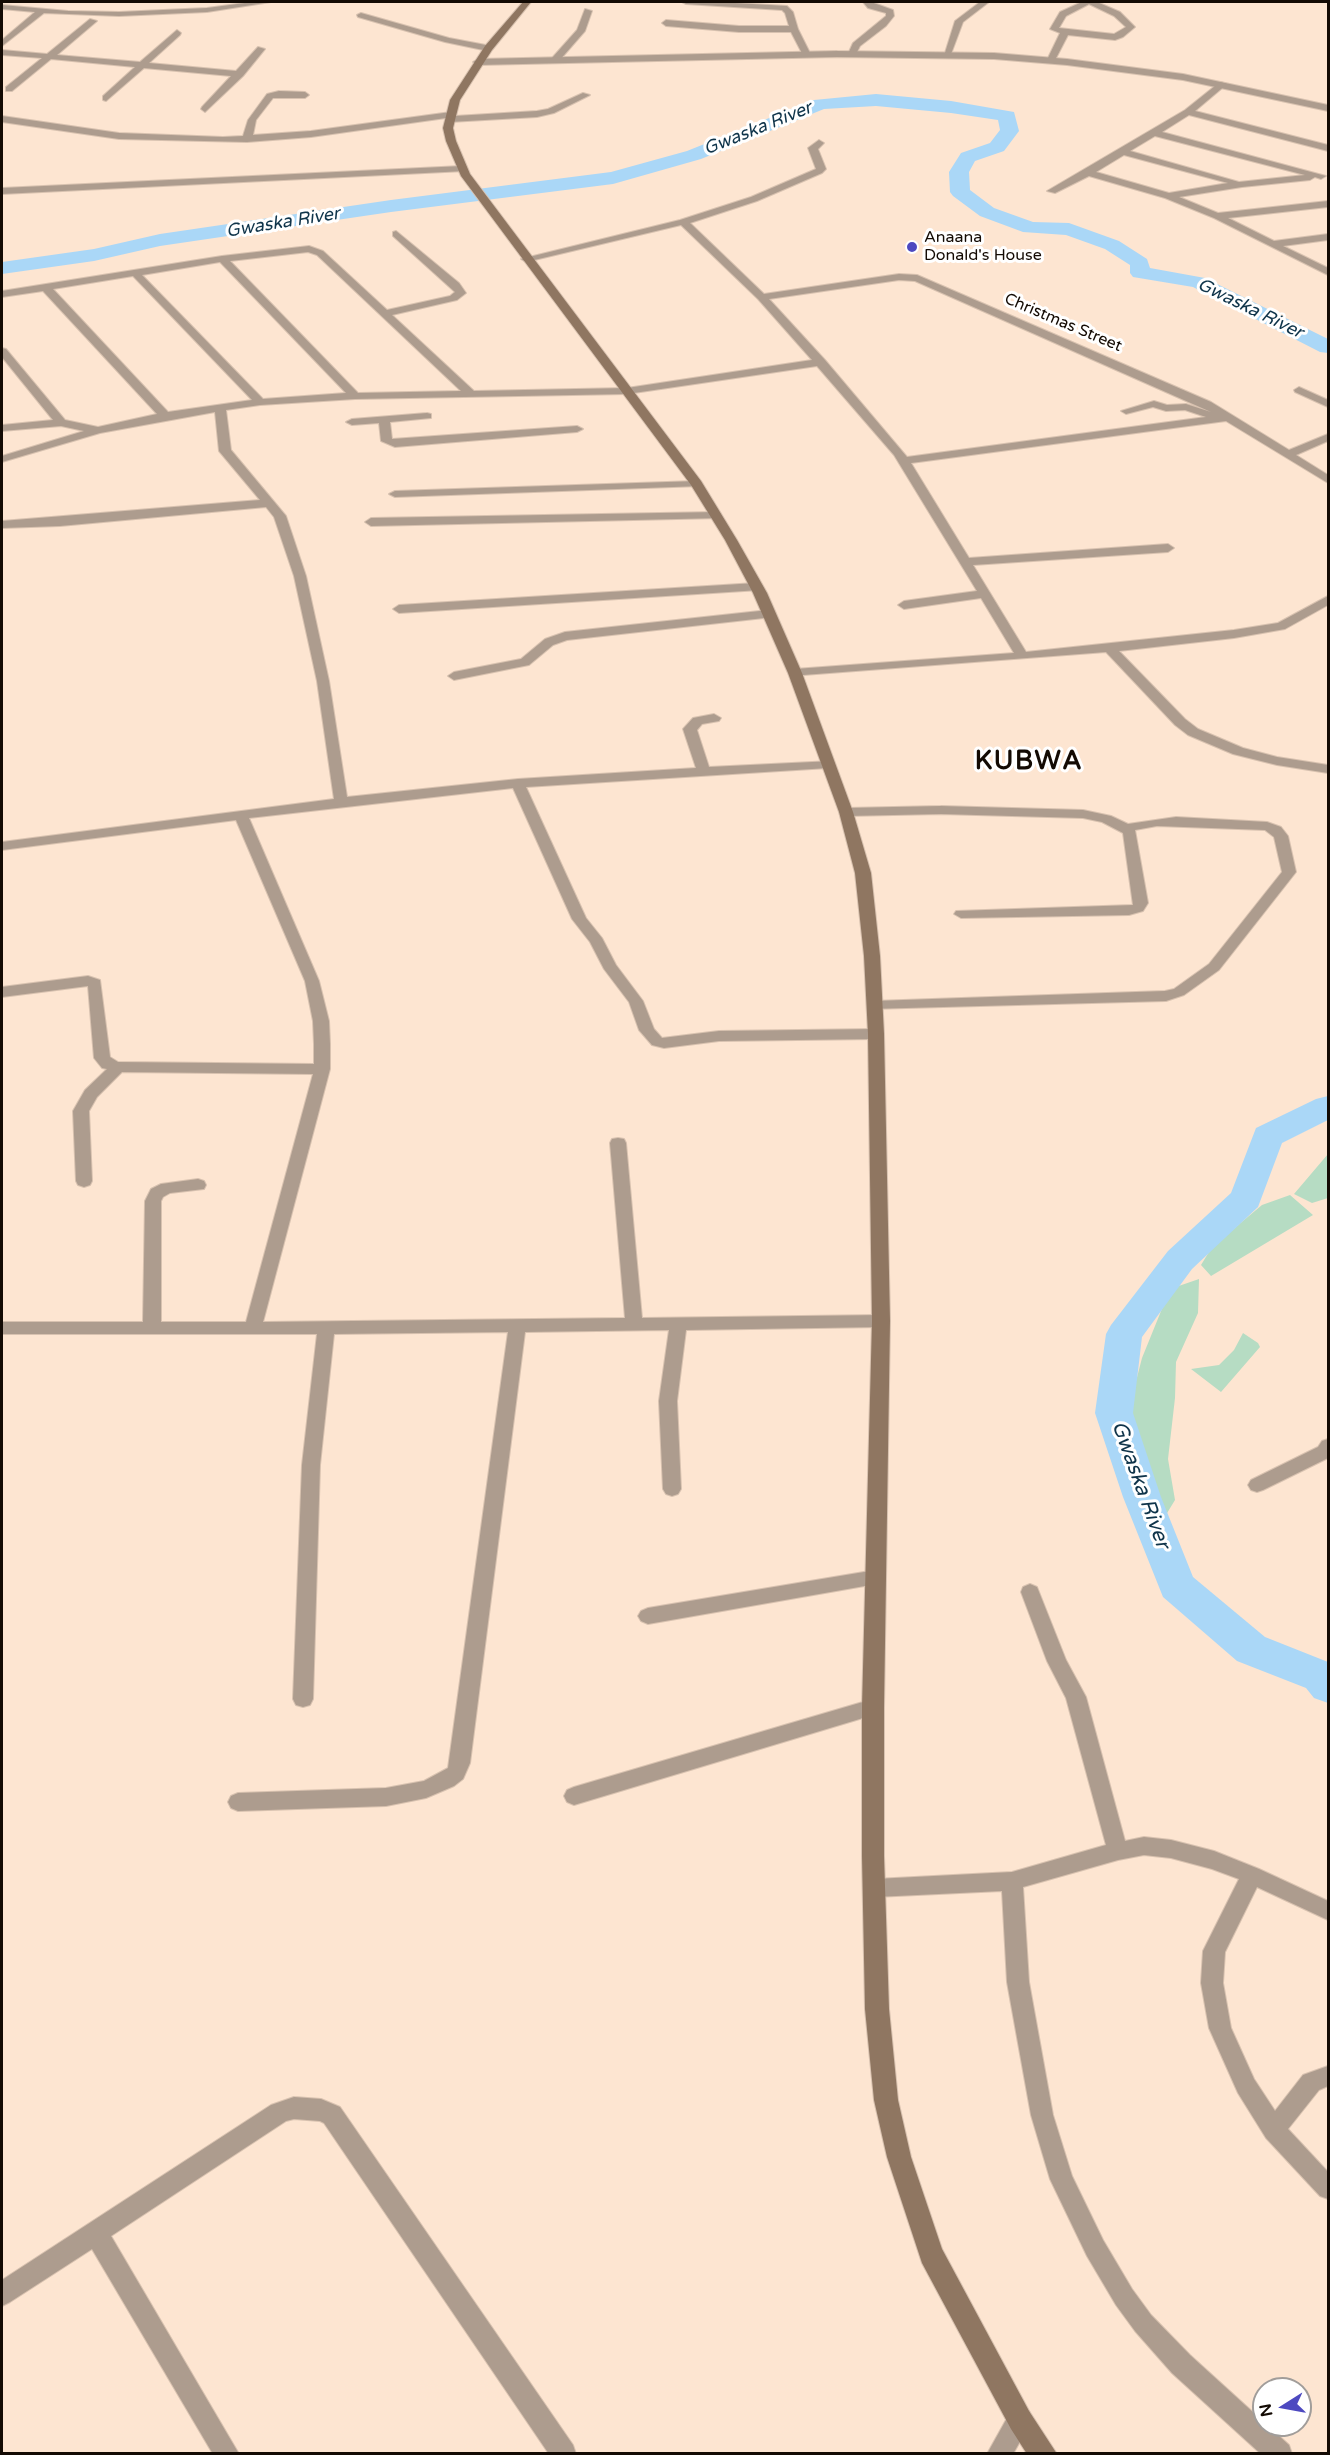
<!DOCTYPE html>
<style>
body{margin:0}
#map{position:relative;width:1330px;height:2455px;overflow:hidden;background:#fde5d1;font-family:"Varela Round",sans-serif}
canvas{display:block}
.frame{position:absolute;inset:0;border:3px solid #130a03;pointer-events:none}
.north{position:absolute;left:1252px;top:2377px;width:60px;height:60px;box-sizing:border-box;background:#fff;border:2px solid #a19d9a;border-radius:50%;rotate:259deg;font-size:16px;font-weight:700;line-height:24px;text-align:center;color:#130a03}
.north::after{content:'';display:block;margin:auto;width:21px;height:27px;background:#4d49c0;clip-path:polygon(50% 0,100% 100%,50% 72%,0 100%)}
</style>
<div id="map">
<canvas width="1330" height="2455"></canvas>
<div class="frame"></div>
<div class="north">N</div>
</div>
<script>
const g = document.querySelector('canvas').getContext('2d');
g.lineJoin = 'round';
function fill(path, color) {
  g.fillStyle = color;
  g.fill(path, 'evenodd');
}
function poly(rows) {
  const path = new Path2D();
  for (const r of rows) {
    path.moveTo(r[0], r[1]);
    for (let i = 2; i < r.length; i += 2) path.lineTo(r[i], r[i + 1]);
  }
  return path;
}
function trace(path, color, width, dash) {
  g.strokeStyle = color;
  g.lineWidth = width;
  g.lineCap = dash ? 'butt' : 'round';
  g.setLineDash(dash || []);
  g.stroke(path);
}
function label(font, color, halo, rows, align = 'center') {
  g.font = font + ' "Varela Round",sans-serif';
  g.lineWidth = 6;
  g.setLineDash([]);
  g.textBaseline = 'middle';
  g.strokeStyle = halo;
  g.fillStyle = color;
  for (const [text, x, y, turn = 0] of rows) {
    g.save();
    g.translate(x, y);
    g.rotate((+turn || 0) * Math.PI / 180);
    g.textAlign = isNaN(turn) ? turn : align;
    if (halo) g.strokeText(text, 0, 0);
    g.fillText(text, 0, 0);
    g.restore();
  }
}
const green = poly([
 [1328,1154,1328,1198,1312,1203,1294,1194],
 [1290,1195,1313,1215,1211,1276,1201,1265,1212,1247,1262,1205],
 [1199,1279,1198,1313,1176,1362,1175,1398,1168,1459,1175,1500,1161,1523,1126,1420,1142,1358,1170,1289],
 [1243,1333,1258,1343,1260,1347,1221,1392,1191,1369,1219,1365,1234,1350]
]);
const river = poly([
 [876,94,951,101,1014,112,1019,131,1004,151,975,161,969,172,970,190,994,208,1033,222,1069,223,1119,241,1147,259,1150,268,1205,278,1328,339,1328,353,1320,352,1193,287,1133,277,1130,273,1130,265,1105,249,1066,235,1023,232,980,216,953,196,950,192,949,172,961,153,990,143,1000,130,998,120,951,113,876,106,824,109,701,159,613,184,391,212,160,246,94,261,2,274,2,262,94,249,160,234,391,200,611,172,687,151,814,100,876,94],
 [1328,1096,1328,1120,1282,1143,1258,1207,1192,1269,1142,1337,1133,1413,1161,1497,1193,1577,1265,1637,1328,1662,1328,1703,1314,1698,1306,1688,1237,1661,1163,1597,1123,1497,1095,1413,1106,1334,1111,1325,1168,1251,1231,1193,1256,1128,1316,1099,1328,1096]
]);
const minor = poly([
 [252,2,271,2,207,12,119,16,44,13,2,46,2,40,35,12,2,9,2,5,68,11,119,12,207,8,252,2],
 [682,2,718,2,787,6,793,12,798,29,811,55,804,57,791,32,739,32,666,26,662,23,666,20,739,26,789,26,785,13,782,10,686,4,682,2],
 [863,2,871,2,893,10,894,16,886,26,860,46,855,56,852,57,848,54,853,43,886,16,886,13,868,8,863,2],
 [980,2,989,2,963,22,951,54,944,56,955,21,980,2],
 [1082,2,1097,2,1120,12,1135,27,1123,37,1115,40,1068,35,1054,62,1048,62,1047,60,1060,33,1050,29,1060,12,1082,2],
 [1089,4,1114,16,1126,27,1114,34,1059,28,1066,16,1089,4],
 [585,9,592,11,585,31,558,62,552,62,552,58,577,30,585,9],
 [361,13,449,38,491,46,492,48,488,51,445,42,358,17,357,15,361,13],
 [90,19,97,21,57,55,140,62,177,30,181,33,180,35,149,63,236,71,258,47,265,49,243,76,205,112,201,109,202,107,231,76,144,68,106,101,103,100,103,96,135,67,51,59,12,91,6,91,6,87,42,58,2,55,2,50,47,54,90,19],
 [1220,82,1227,84,1195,111,1328,145,1328,151,1189,115,1162,132,1326,176,1321,179,1315,177,1310,180,1242,187,1179,197,1218,213,1328,201,1328,207,1228,218,1274,241,1328,234,1328,240,1283,246,1328,268,1328,275,1214,218,1165,198,1089,176,1055,193,1047,191,1185,110,1220,82],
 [1155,136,1305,175,1239,182,1130,151,1155,136],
 [1124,155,1228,183,1169,193,1096,172,1124,155],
 [279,91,305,92,309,95,305,98,273,98,256,120,253,135,311,131,451,112,455,116,537,111,548,109,583,93,590,95,554,113,537,117,450,122,446,118,311,137,247,142,119,139,2,122,2,116,119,133,223,137,243,136,248,120,267,94,279,91],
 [819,140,824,143,818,149,826,169,822,173,757,201,690,223,764,294,899,274,917,275,1211,402,1289,450,1328,434,1328,441,1296,455,1328,475,1328,483,1226,421,911,463,969,558,1168,544,1174,548,1168,552,973,565,1026,652,1234,630,1278,623,1328,596,1328,605,1285,629,1234,638,1119,651,1185,719,1198,729,1243,748,1277,757,1328,765,1328,773,1277,765,1233,754,1188,735,1175,725,1106,652,790,676,789,673,790,670,795,669,1014,653,981,598,904,609,898,605,904,601,977,591,894,455,817,366,627,394,355,399,260,405,226,410,231,450,286,516,306,576,329,681,347,797,518,779,696,768,683,729,693,718,714,714,721,718,719,721,702,724,697,730,709,767,833,761,835,764,828,768,526,787,586,918,602,938,616,965,643,1001,654,1029,662,1038,719,1031,876,1029,884,1034,876,1039,719,1041,664,1048,652,1045,639,1030,629,1002,604,969,590,942,572,919,513,788,249,818,319,981,329,1021,330,1044,330,1069,263,1322,625,1318,610,1143,612,1139,618,1138,624,1139,626,1143,642,1318,881,1315,887,1317,890,1321,887,1325,881,1327,686,1330,677,1401,681,1489,678,1494,672,1496,666,1494,663,1489,659,1401,669,1330,525,1332,470,1763,463,1779,454,1786,426,1798,386,1806,238,1811,231,1808,228,1802,231,1796,238,1793,386,1788,424,1781,448,1768,508,1332,334,1334,320,1465,313,1699,310,1705,303,1707,296,1705,293,1699,302,1465,317,1334,2,1334,2,1322,143,1322,145,1201,151,1189,161,1184,198,1179,204,1181,206,1185,204,1189,170,1193,163,1197,161,1201,161,1322,246,1322,313,1074,122,1072,97,1097,89,1111,92,1181,90,1185,84,1187,78,1185,76,1181,73,1111,85,1090,107,1069,102,1068,94,1058,88,986,2,997,2,987,88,976,100,980,110,1057,118,1062,314,1064,314,1044,313,1021,305,981,236,820,2,850,2,842,334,799,317,681,294,576,274,517,266,507,60,526,2,528,2,521,260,500,219,451,215,412,100,433,2,462,2,456,84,431,61,426,2,431,2,425,53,420,2,357,2,348,6,349,65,420,98,427,157,414,43,291,2,297,2,291,222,256,309,246,323,251,387,310,450,296,455,292,393,236,393,232,396,231,459,283,466,293,457,300,392,315,474,391,627,388,812,360,758,299,681,225,526,262,521,259,680,220,751,197,816,169,808,148,819,140],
 [308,252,317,255,461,391,358,393,230,261,308,252],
 [220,262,346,393,263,399,142,275,220,262],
 [133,276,252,400,168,412,53,289,133,276],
 [899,280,915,281,1211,412,1186,404,1167,405,1154,401,1121,411,1126,414,1153,407,1166,411,1185,410,1206,417,907,457,825,360,769,299,899,280],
 [462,166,465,167,465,171,2,194,2,188,462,166],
 [1299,387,1328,400,1328,407,1295,392,1294,390,1299,387],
 [427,413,431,414,431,418,390,422,392,439,577,426,583,429,577,432,395,447,381,441,379,423,352,425,346,422,352,419,427,413],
 [697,481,701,482,701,486,395,497,389,494,395,491,697,481],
 [717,512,721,514,721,518,371,526,365,522,371,518,717,512],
 [756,583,760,584,760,590,399,613,393,609,399,605,756,583],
 [769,610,775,614,773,617,567,640,553,645,529,665,454,680,448,676,454,672,521,659,545,639,565,632,769,610],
 [941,806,1083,810,1111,816,1128,824,1176,817,1267,822,1281,827,1288,836,1296,872,1219,970,1184,995,1166,1001,869,1009,867,1006,874,1001,1165,991,1174,989,1209,964,1282,872,1274,837,1265,830,1157,826,1135,830,1148,903,1143,911,1129,915,961,918,954,914,956,911,1133,905,1123,833,1102,822,1083,818,941,814,846,816,839,812,846,808,941,806],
 [1328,1439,1328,1458,1263,1490,1257,1492,1251,1490,1248,1485,1251,1480,1318,1447,1322,1441,1328,1439],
 [876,1570,883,1572,885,1577,883,1582,876,1584,648,1624,641,1621,638,1616,641,1611,648,1608,876,1570],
 [1030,1584,1037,1587,1039,1592,1066,1660,1086,1697,1125,1841,1144,1837,1171,1840,1214,1851,1259,1869,1328,1901,1328,1920,1257,1887,1225,1952,1223,1983,1231,2028,1254,2079,1275,2111,1303,2075,1328,2066,1328,2086,1319,2090,1288,2129,1328,2172,1328,2199,1320,2196,1266,2138,1238,2093,1209,2028,1201,1983,1203,1951,1239,1879,1212,1869,1171,1858,1144,1855,1118,1860,1023,1887,1029,1982,1053,2115,1072,2176,1103,2240,1132,2289,1151,2315,1190,2355,1289,2445,1292,2454,1261,2454,1172,2373,1135,2331,1116,2305,1087,2256,1050,2179,1031,2115,1007,1982,1002,1891,875,1897,868,1895,865,1888,868,1881,875,1879,1012,1872,1106,1845,1066,1698,1047,1661,1021,1592,1023,1587,1030,1584],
 [873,1699,880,1701,883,1707,880,1713,873,1715,574,1805,567,1802,564,1796,567,1790,574,1787,873,1699],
 [294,2097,321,2099,340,2107,573,2445,576,2454,549,2454,324,2123,320,2121,294,2119,286,2121,111,2236,239,2454,213,2454,92,2249,10,2302,2,2306,2,2280,271,2105,294,2097],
 [1020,2408,1029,2411,1032,2420,1013,2454,987,2454,1011,2411,1020,2408]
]);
const tertiary = poly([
 [837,51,994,53,1067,59,1183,74,1328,105,1328,111,1183,80,1067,65,994,59,837,57,478,65,473,62,478,59,837,51]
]);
const secondary = poly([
 [523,2,531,2,492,50,460,100,453,128,456,141,470,174,701,481,737,540,767,593,802,673,853,812,871,873,880,956,884,1034,890,1321,884,1707,884,1856,889,2009,898,2100,911,2157,942,2249,1029,2411,1057,2454,1027,2454,1011,2429,922,2263,887,2157,874,2100,865,2009,862,1856,862,1707,872,1321,868,1034,864,956,855,873,839,812,788,673,753,593,725,540,691,485,461,176,446,141,443,128,450,100,485,46,523,2]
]);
const markers = [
 [912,247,6,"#4d49c0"]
];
const farPoinames = [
 ["Anaana",924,238],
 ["Donald's House",924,256]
];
const farStreetnames = [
 ["Christmas Street",1063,323,23]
];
const farWaternames = [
 ["Gwaska River",758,129,-22],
 ["Gwaska River",283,223,-9],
 ["Gwaska River",1250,309,26]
];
const waterNames = [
 ["Gwaska River",1140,1485,70]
];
const districtNames = [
 ["KUBWA",1029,762]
];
fill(green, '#b6dcc3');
fill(river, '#aad7f7');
trace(minor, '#d8c2b0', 2);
trace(tertiary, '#d8c2b0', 2);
trace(secondary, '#d8c2b0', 2);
fill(minor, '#ad9c8e');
fill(tertiary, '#ad9c8e');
fill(secondary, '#8f7661');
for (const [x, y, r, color] of markers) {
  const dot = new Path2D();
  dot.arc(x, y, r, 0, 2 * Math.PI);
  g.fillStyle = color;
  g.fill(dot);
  trace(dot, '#fff', 2);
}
label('16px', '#130a03', '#fff', farPoinames, 'left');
label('16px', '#130a03', '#fff', farStreetnames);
label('italic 18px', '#0f344a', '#fff', farWaternames);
label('italic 21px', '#0f344a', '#fff', waterNames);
g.letterSpacing = '1.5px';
label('bold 26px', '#130a03', '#fff', districtNames);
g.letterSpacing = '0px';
</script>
